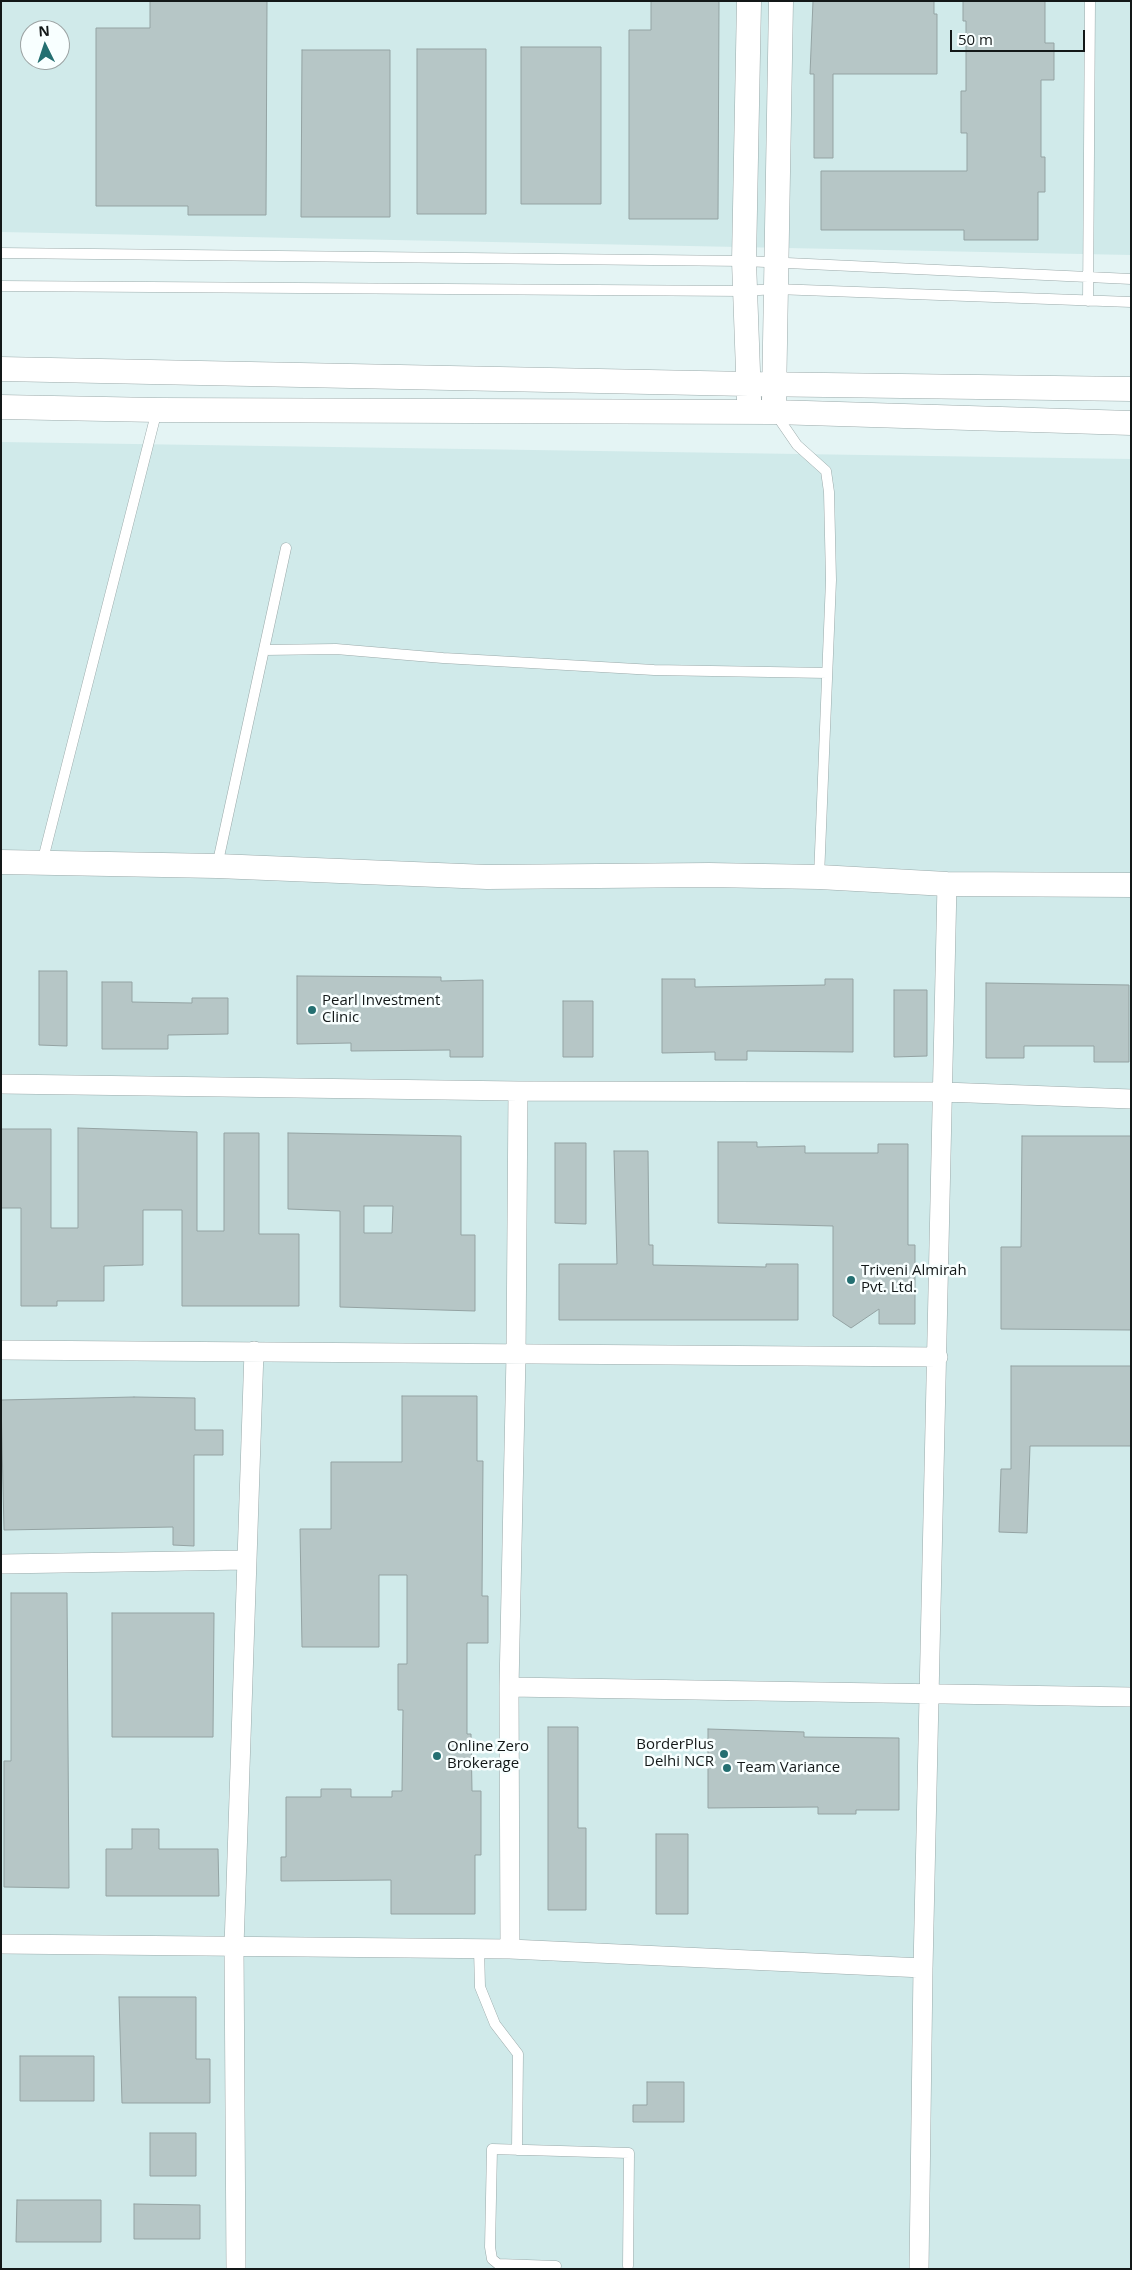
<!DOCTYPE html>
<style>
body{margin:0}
#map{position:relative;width:1132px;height:2270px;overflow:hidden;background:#e4f4f4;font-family:"Open Sans",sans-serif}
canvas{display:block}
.frame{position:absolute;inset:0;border:2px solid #131818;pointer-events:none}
.north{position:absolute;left:20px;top:20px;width:50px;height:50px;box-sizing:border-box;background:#f8ffff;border:1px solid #9ca3a3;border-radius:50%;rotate:356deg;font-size:14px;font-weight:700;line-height:20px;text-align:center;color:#131818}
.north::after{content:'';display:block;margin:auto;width:18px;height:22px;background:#246f71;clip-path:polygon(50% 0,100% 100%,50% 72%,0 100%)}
.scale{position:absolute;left:950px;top:30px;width:135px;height:22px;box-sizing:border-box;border:2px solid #131818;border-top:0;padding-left:6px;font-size:15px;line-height:18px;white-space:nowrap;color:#131818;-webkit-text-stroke:4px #f8ffff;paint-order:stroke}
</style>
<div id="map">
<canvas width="1132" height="2270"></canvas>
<div class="frame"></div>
<div class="north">N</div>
<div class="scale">50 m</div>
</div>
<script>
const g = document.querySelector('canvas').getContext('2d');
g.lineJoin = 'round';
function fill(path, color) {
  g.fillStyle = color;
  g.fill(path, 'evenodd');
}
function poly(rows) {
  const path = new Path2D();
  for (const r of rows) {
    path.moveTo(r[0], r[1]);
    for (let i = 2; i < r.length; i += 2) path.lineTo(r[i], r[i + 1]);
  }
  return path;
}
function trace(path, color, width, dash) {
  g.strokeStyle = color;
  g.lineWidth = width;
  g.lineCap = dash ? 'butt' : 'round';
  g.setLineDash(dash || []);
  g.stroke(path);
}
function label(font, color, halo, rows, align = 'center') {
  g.font = font + ' "Open Sans",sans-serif';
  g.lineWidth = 5;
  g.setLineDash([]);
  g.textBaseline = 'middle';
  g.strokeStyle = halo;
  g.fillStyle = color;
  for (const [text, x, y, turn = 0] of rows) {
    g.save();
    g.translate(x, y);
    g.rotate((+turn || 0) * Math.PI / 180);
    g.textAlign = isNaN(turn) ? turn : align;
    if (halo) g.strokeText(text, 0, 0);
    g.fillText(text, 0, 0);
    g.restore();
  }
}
const built = poly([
 [1,1,1131,1,1131,255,1,232],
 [30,30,60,30,60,60,30,60],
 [1,442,1131,459,1131,2269,1,2269]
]);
const building = poly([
 [150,1,267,1,266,215,188,215,188,206,96,206,96,28,150,28,150,1],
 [651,1,719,1,718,219,629,219,629,30,651,30,651,1],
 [813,1,934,1,934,14,937,14,937,74,833,74,833,158,814,158,814,74,810,74,813,1],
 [963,1,1045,1,1045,43,1054,43,1054,80,1041,80,1041,157,1045,157,1045,192,1038,192,1038,240,964,240,964,230,821,230,821,171,967,171,967,133,961,133,961,91,966,91,966,21,963,21,963,1],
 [521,47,601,47,601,204,521,204,521,47],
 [417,49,486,49,486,214,417,214,417,49],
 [302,50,390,50,390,217,301,217,302,50],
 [39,971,67,971,67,1046,39,1045,39,971],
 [297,976,441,977,441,981,483,980,483,1057,450,1057,450,1050,351,1051,351,1043,297,1044,297,976],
 [662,979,695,979,695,987,825,985,825,979,853,979,853,1052,747,1051,747,1060,715,1060,715,1052,662,1053,662,979],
 [102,982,132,982,132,1002,192,1003,192,998,228,998,228,1034,168,1035,168,1049,102,1049,102,982],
 [986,983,1129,985,1129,1062,1094,1062,1094,1046,1024,1046,1024,1058,986,1058,986,983],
 [894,990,927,990,927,1056,894,1057,894,990],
 [563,1001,593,1001,593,1057,563,1057,563,1001],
 [78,1128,197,1132,197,1231,224,1231,224,1133,259,1133,259,1234,299,1234,299,1306,182,1306,182,1210,143,1210,143,1265,104,1266,104,1301,57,1301,57,1306,21,1306,21,1208,1,1208,1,1129,51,1129,51,1228,78,1228,78,1128],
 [288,1133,461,1136,461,1235,475,1235,475,1311,340,1307,340,1211,288,1209,288,1133],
 [364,1206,393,1206,392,1233,364,1233,364,1206],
 [1022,1136,1131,1136,1131,1330,1001,1329,1001,1247,1021,1247,1022,1136],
 [718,1142,757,1142,757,1147,805,1146,805,1153,878,1153,878,1144,908,1144,908,1245,915,1245,915,1324,879,1324,879,1309,851,1328,833,1316,833,1226,718,1223,718,1142],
 [555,1143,586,1143,586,1224,555,1223,555,1143],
 [614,1151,648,1151,649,1245,653,1245,653,1265,766,1267,766,1264,798,1264,798,1320,559,1320,559,1264,617,1264,614,1151],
 [1011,1366,1131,1366,1131,1446,1030,1446,1027,1533,999,1532,1001,1469,1011,1469,1011,1366],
 [402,1396,477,1396,477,1461,483,1461,482,1596,488,1596,488,1643,467,1643,467,1734,471,1734,472,1791,481,1791,481,1855,475,1855,475,1914,391,1914,391,1880,281,1881,281,1857,286,1857,286,1797,321,1797,321,1789,351,1789,351,1797,392,1797,392,1791,402,1791,403,1710,398,1710,398,1664,407,1664,407,1575,379,1575,379,1647,302,1647,300,1529,331,1529,331,1462,402,1462,402,1396],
 [134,1397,195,1398,195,1430,223,1430,223,1455,194,1455,194,1546,173,1545,173,1527,4,1530,1,1400,134,1397],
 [11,1593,67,1593,69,1888,4,1887,4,1761,11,1761,11,1593],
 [112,1613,214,1613,213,1737,112,1737,112,1613],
 [548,1727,578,1727,578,1828,586,1828,586,1910,548,1910,548,1727],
 [708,1729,804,1732,804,1737,899,1738,899,1810,856,1810,856,1814,818,1814,818,1807,708,1808,708,1729],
 [132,1829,159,1829,159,1849,218,1849,219,1896,106,1896,106,1849,132,1849,132,1829],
 [656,1834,688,1834,688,1914,656,1914,656,1834],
 [119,1997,196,1997,196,2059,210,2059,210,2103,122,2103,119,1997],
 [20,2056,94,2056,94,2101,20,2101,20,2056],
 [647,2082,684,2082,684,2122,633,2122,633,2105,647,2105,647,2082],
 [150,2133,196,2133,196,2176,150,2176,150,2133],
 [17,2200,101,2200,101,2242,16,2242,17,2200],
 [134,2204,200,2205,200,2239,134,2239,134,2204]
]);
const service = poly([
 [1,253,744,261,1131,279],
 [1,286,744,291,775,289,1131,302],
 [1088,301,1090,1],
 [775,413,797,445,826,471,829,492,831,580,819,877],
 [264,650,336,649,443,658,654,670,827,673],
 [42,863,157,410],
 [217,866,286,548],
 [479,1949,480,1987,495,2024,518,2054,517,2150],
 [556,2266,498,2264,492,2259,490,2247,492,2149,629,2153,628,2266]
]);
const minor = poly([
 [1,1084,518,1091,944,1092,1131,1099],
 [1,1350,938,1357],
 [1,1564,246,1560],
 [509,1687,1131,1697],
 [1,1944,510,1949,923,1968],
 [510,1949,509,1687,516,1355,518,1091],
 [236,2269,234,1946,254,1351],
 [919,2269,923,1968,947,884]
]);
const tertiary = poly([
 [749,1,744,261,749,399],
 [1,369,749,384,1131,389],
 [774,400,781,1],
 [1,407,157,410,774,412,1131,423],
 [1,862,217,866,487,877,709,875,819,877,947,884,1131,885]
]);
const markers = [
 [312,1010,5,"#246f71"],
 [851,1280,5,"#246f71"],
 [724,1754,5,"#246f71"],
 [437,1756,5,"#246f71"],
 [727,1768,5,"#246f71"]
];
const poiNames = [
 ["Pearl Investment",322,1001],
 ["Clinic",322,1018],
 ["Triveni Almirah",861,1271],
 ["Pvt. Ltd.",861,1288],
 ["BorderPlus",714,1745,"right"],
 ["Delhi NCR",714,1762,"right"],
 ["Online Zero",447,1747],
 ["Brokerage",447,1764],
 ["Team Variance",737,1768]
];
fill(built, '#d0eaea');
fill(building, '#b6c6c6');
trace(building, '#94a3a3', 1);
trace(service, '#9baaaa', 11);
trace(minor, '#9baaaa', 20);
trace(tertiary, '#9baaaa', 25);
trace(service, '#fff', 10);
trace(minor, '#fff', 19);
trace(tertiary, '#fff', 24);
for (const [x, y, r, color] of markers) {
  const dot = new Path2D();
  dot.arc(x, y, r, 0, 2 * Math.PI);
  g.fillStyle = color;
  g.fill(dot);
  trace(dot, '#f8ffff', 2);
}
label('15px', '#131818', '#f8ffff', poiNames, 'left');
</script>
